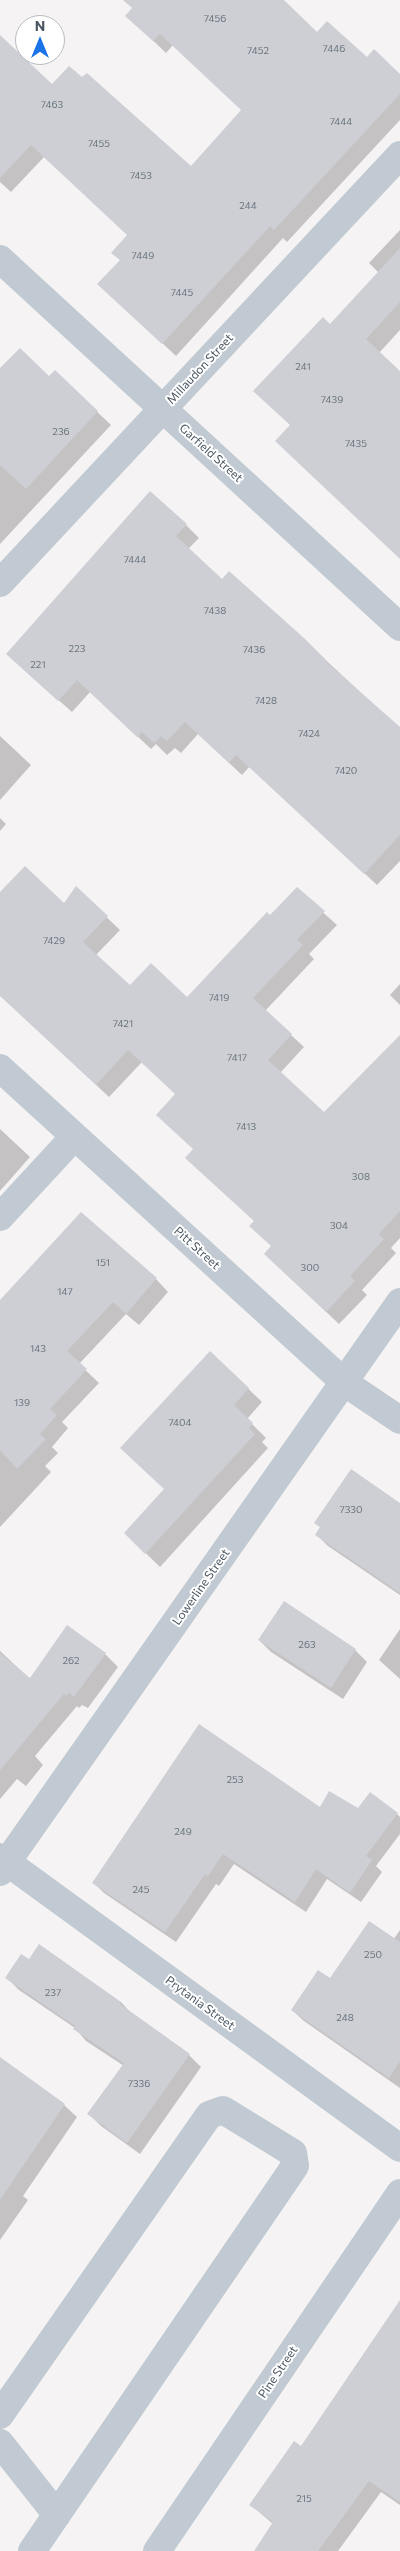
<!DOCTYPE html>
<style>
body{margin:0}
#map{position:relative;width:400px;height:2551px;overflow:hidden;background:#f5f3f3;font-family:Commissioner,sans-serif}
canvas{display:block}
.north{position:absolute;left:15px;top:15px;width:50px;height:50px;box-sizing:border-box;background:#fff;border:1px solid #b7bbc0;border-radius:50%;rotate:0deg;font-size:14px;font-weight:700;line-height:20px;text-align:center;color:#4a5661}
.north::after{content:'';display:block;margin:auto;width:18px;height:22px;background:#1a73e8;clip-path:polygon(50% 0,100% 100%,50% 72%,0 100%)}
</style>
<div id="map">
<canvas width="400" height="2551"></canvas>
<div class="north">N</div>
</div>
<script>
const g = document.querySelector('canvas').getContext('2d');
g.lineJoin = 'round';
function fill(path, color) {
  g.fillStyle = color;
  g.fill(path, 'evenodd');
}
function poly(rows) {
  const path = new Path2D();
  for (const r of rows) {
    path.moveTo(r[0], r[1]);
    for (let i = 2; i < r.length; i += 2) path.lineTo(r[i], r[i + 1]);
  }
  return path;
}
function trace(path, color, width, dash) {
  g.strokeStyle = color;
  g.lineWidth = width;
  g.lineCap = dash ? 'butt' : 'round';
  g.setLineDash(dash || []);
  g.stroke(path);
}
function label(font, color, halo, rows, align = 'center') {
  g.font = font + ' Commissioner,sans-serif';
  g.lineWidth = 4;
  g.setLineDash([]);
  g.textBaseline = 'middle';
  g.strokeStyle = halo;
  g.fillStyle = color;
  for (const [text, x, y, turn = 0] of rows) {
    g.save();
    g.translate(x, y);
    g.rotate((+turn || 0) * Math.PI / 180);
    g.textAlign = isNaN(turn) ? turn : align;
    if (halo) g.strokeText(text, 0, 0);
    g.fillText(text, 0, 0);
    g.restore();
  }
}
const shadow = poly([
 [130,0,282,0,317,33,400,75,400,120,287,242,283,238,176,356,112,296,129,236,44,157,11,192,0,182,0,66,52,86,191,168,243,111,173,45,166,53,140,28],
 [400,230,400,330,379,353,400,373,400,558,291,425,330,326,379,273,369,263],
 [0,370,49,378,55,372,111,425,0,544],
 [186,525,199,538,188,549,222,580,303,639,400,729,400,861,377,885,250,766,242,775,198,734,181,753,175,748,167,755,156,744,151,749,90,692,72,712,20,666],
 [0,736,31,765,0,800],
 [0,818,6,824,0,831],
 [76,888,120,930,96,955,130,987,187,999,297,889,337,925,309,954,314,959,265,1011,304,1047,280,1073,325,1114,400,1036,400,1238,391,1248,396,1253,362,1290,367,1295,339,1324,278,1266,273,1246,255,1221,194,1150,176,1094,142,1062,109,1097,0,995,0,894,64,904],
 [400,984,400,1005,390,995],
 [0,1129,30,1157,0,1191],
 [156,1279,168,1292,139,1325,126,1314,79,1364,99,1383,62,1422,68,1428,52,1447,58,1453,45,1466,51,1472,0,1527,0,1301],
 [210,1352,262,1402,247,1419,266,1438,262,1442,268,1448,160,1567,125,1533,165,1489],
 [400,1507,400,1595,328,1546,316,1534],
 [284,1603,355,1650,367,1662,343,1699,271,1652,259,1640],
 [400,1629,400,1679,379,1660],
 [0,1651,30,1679,105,1654,118,1667,88,1708,82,1705,79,1708,77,1706,35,1756,43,1765,26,1786,17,1779,0,1799],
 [320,1809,397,1814,400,1817,400,1834,376,1866,382,1872,361,1902,327,1879,306,1912,234,1864,219,1886,216,1884,176,1942,104,1893,94,1883],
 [400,1930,400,2088,304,2021,292,2010,330,1980,393,1940],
 [7,1978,121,2002,132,2014,189,2055,201,2067,140,2154,101,2126,89,2114,124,2066,86,2041,75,2028,19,1990],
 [0,2067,64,2105,77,2117,23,2196,28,2200,0,2240],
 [400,2302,400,2505,381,2492,338,2551,255,2551,273,2524,251,2505,301,2448]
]);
const building = poly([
 [123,0,284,0,317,32,327,21,367,57,374,49,400,74,400,94,274,230,270,226,162,344,97,284,120,260,111,253,127,235,31,145,0,178,0,35,52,84,69,66,82,77,87,73,191,166,241,110,160,34,153,41,125,16,132,8],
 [400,248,400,302,366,339,400,371,400,559,275,441,290,425,253,391,323,317,330,324],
 [20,348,49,376,55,370,98,411,26,489,0,465,0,368],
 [150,491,187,524,176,536,222,579,229,571,304,638,325,659,324,660,400,727,400,835,364,874,236,755,229,763,185,722,167,741,161,736,154,743,142,732,137,737,77,680,58,701,6,654],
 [25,866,64,903,76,886,108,916,83,942,130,985,151,963,187,997,267,912,270,915,297,887,325,911,297,940,303,945,253,998,292,1034,268,1060,324,1112,400,1035,400,1211,379,1234,384,1239,350,1276,355,1281,326,1312,264,1254,271,1246,249,1226,254,1221,185,1158,193,1149,156,1115,175,1094,128,1050,96,1085,0,996,0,892],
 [81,1212,157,1278,126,1314,113,1302,67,1351,87,1369,50,1409,57,1415,40,1434,46,1439,17,1469,0,1450,0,1300],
 [210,1351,249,1388,234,1405,253,1423,249,1428,255,1434,145,1554,124,1533,164,1489,120,1448],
 [351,1469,400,1503,400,1593,315,1535,320,1527,314,1523],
 [284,1601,356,1649,331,1688,258,1640],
 [67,1625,106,1653,74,1697,69,1693,66,1696,64,1694,0,1770,0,1653,30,1678],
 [199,1724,320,1807,329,1791,358,1808,370,1792,398,1813,366,1856,372,1860,350,1893,316,1869,295,1902,223,1854,208,1876,205,1874,165,1932,92,1883],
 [369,1921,400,1942,400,2061,389,2078,291,2010,318,1970,330,1978],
 [39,1944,121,2002,120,2004,190,2054,127,2143,87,2114,124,2063,73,2029,75,2026,5,1978,21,1954,29,1959],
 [0,2057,65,2104,0,2200],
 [400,2300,400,2502,369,2481,318,2551,254,2551,273,2522,249,2505,294,2441,301,2446]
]);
const minor = poly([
 [0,259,400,627],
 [0,583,400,155],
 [0,1068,345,1383,400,1420],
 [0,1217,74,1137],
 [0,1857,400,2148],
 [0,1872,400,1302],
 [0,2415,209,2115,223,2110,293,2153,295,2166,32,2551],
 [0,2443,57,2515],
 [157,2551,400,2193]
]);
const numberNames = [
 ["7456",215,19],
 ["7446",334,49],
 ["7452",258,51],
 ["7463",52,105],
 ["7444",341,122],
 ["7455",99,144],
 ["7453",141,176],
 ["244",248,206],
 ["7449",143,256],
 ["7445",182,293],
 ["241",303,367],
 ["7439",332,400],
 ["236",61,432],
 ["7435",356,444],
 ["7444",135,560],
 ["7438",215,611],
 ["223",77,649],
 ["7436",254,650],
 ["221",38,665],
 ["7428",266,701],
 ["7424",309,734],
 ["7420",346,771],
 ["7429",54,941],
 ["7419",219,998],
 ["7421",123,1024],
 ["7417",237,1058],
 ["7413",246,1127],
 ["308",361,1177],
 ["304",339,1226],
 ["151",103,1263],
 ["300",310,1268],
 ["147",65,1292],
 ["143",38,1349],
 ["139",22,1403],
 ["7404",180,1423],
 ["7330",351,1510],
 ["263",307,1645],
 ["262",71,1661],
 ["253",235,1780],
 ["249",183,1832],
 ["245",141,1890],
 ["250",373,1955],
 ["237",53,1993],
 ["248",345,2018],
 ["7336",139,2084],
 ["215",304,2499]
];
const streetNames = [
 ["Millaudon Street",200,369,-47],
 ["Garfield Street",211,453,42],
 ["Pitt Street",197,1248,42],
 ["Lowerline Street",201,1587,-55],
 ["Prytania Street",200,2003,36],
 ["Pine Street",278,2372,-56]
];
fill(shadow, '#0003');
fill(building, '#cdcfd5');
trace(minor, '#c1cad2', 28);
label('10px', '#6b747e', null, numberNames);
label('12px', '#4a5661', '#fff', streetNames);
</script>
